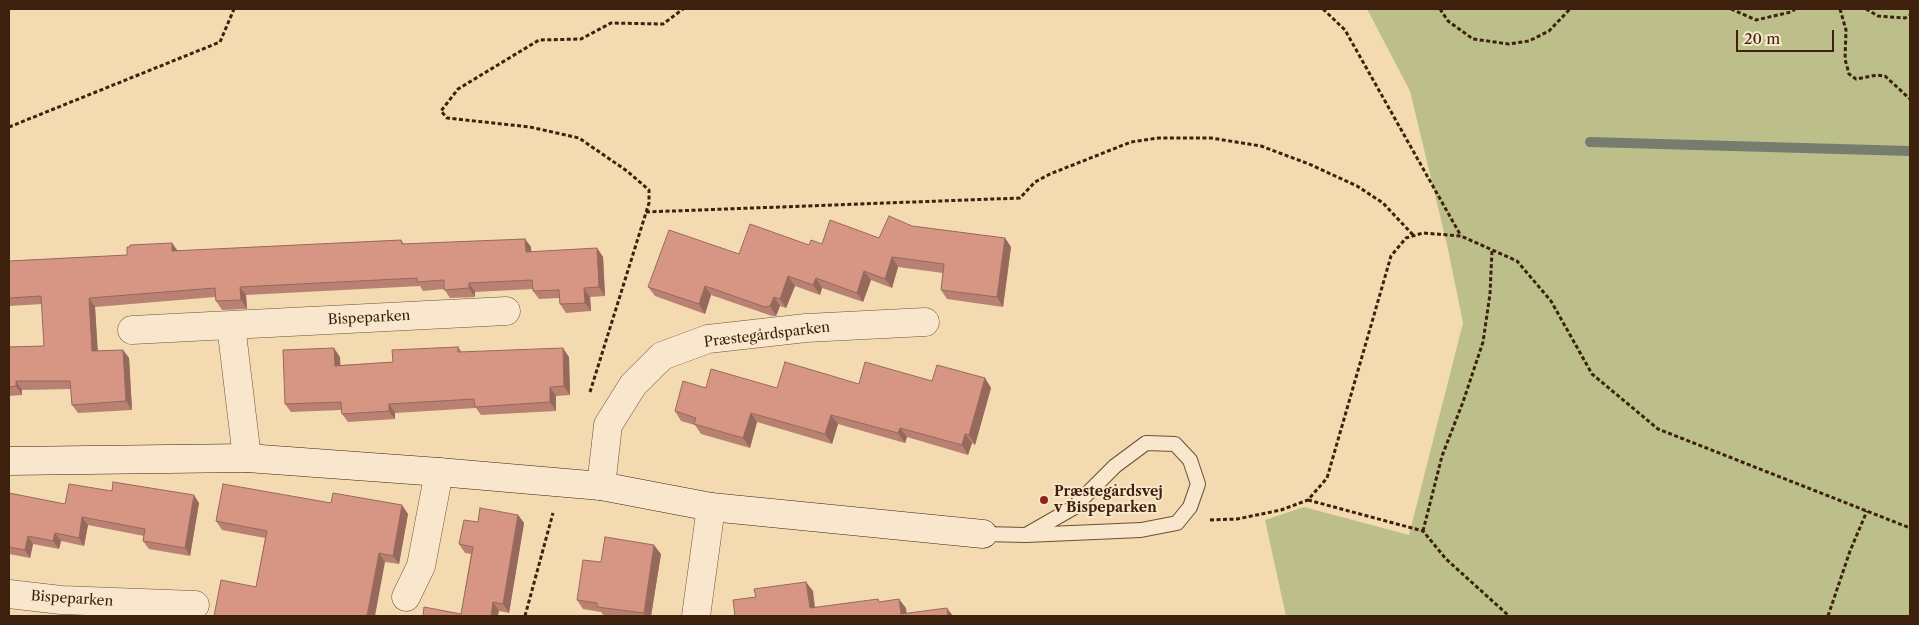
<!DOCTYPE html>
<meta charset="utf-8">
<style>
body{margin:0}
#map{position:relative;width:1919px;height:625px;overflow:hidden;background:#f4dab1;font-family:"Libre Caslon Text",serif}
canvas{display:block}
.frame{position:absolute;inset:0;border:10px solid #3e210d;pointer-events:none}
.scale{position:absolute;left:1736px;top:30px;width:98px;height:22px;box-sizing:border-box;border:2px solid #3e210d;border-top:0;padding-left:6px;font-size:15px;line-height:18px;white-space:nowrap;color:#3e210d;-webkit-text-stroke:4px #f8e7cc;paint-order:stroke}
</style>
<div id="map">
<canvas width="1919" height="625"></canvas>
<div class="frame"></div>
<div class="scale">20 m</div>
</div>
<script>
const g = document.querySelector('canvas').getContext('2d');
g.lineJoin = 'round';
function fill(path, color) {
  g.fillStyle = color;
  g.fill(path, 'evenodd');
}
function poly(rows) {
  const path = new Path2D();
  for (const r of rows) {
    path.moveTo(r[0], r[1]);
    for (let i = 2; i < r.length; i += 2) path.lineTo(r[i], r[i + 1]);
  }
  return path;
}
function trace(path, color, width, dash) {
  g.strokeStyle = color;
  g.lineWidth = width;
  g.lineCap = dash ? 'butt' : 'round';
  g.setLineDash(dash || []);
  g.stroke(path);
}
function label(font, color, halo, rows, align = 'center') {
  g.font = font + ' "Libre Caslon Text",serif';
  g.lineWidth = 4;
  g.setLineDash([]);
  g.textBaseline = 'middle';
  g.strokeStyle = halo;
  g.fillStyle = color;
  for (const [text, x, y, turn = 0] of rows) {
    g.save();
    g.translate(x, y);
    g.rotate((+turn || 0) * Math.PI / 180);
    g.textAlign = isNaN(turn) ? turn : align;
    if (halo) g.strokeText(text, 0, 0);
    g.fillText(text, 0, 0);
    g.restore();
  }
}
const green = poly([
 [1367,9,1910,9,1910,616,1286,616,1265,520,1304,507,1409,535,1463,323,1448,249,1410,91]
]);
const stream = poly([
 [1590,142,1910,151]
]);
const path = poly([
 [1323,9,1345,30,1461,236],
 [1440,9,1448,21,1473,39,1509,44,1529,41,1549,31,1570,9],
 [1731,9,1756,20,1791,12,1795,9],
 [1840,9,1846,30,1845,59,1849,74,1856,79,1877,75,1885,76,1910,99],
 [1866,9,1878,16,1905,18,1910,15],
 [9,127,220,42,234,9],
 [646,212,1020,198,1035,182,1050,174,1131,142,1158,138,1211,138,1261,146,1309,164,1357,186,1383,203,1414,236],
 [590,392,649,203,649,190,627,171,579,138,530,127,447,118,441,111,458,89,539,40,581,39,611,23,663,24,683,9],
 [1308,500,1423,531,1446,559,1509,616],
 [1210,520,1237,519,1281,510,1308,500,1327,478,1391,256,1406,238,1423,233,1461,236,1517,261,1551,301,1592,374,1658,429,1910,528],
 [1423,531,1442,456,1463,402,1483,342,1490,294,1492,250],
 [525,616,553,513],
 [1828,616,1850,551,1867,511]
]);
const lane = poly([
 [983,534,1026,535,1073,508,1115,466,1146,443,1175,444,1190,460,1198,484,1190,507,1177,523,1141,530,1026,535]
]);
const street = poly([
 [231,325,247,458],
 [132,330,506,311],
 [601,486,608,425,633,385,662,356,708,339,806,328,925,322],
 [9,594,61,600,195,605],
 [406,597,421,566,439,472],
 [696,616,711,507]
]);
const secondary = poly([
 [9,461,247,458,439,472,601,486,711,507,983,534]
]);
const wall = poly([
 [912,226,1005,238,1011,247,1003,307,947,299,941,290,943,273,898,267,892,288,871,280,863,302,822,288,820,295,795,286,786,308,780,306,776,316,772,316,711,295,705,314,655,296,648,287,739,254,809,245,879,238],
 [525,239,531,247,531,252,597,248,603,257,605,296,590,297,591,311,566,313,560,304,559,298,539,299,533,291,533,289,475,292,475,297,450,298,444,289,423,291,420,286,246,295,247,309,222,310,216,301,215,297,95,307,98,351,123,350,129,358,132,410,78,413,72,405,71,389,22,390,22,395,9,396,9,347,44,346,42,304,9,306,9,261,127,255,172,243,178,251,401,240,404,244],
 [458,347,462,352,569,357,570,395,556,396,556,411,481,415,476,408,395,413,395,419,348,422,342,414,341,410,291,412,285,404,340,357,340,365,393,362],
 [985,378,991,388,975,445,972,443,968,455,907,437,905,443,838,424,832,444,757,422,750,448,701,434,695,425,681,421,675,411,706,388,777,388,859,384,932,381],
 [112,491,199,503,190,556,149,549,143,541,144,536,88,525,84,546,61,541,59,549,33,544,30,558,9,554,9,493,65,504],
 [331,503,408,514,399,564,385,562,256,587,265,538,222,530,216,521],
 [518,515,524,523,509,613,499,611,461,614,471,554,465,553,459,544,478,522],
 [661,554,651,616,604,616,601,612,583,609,577,600,601,562]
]);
const shadedWall = poly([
 [1005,238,1011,247,1003,307,997,297],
 [525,239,531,247,532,261,526,252],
 [172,243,178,252,172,251],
 [597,248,603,257,605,296,599,287],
 [892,257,898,267,892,288,885,279],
 [864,271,871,280,863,302,857,293],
 [788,276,795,286,786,308,780,299],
 [816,278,822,288,820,295,813,285],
 [469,283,475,292,475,297,469,288],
 [705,286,711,295,705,314,699,304],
 [240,287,246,295,247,309,241,300],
 [584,288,590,297,591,311,585,303],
 [774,297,780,306,776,316,770,306],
 [89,298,95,307,98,360,92,351],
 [334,348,340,357,341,374,335,366],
 [563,348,569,357,570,395,564,386],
 [123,350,129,358,132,410,126,401],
 [985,378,991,388,975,445,969,435],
 [16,381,22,390,22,395,16,386],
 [550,387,556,396,556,411,550,402],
 [389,404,395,413,395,419,389,411],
 [751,413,757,422,750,448,743,438],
 [831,415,838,424,832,444,825,434],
 [900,428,907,437,905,443,898,433],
 [965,434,972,443,968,455,962,445],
 [194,495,199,503,190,556,185,548],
 [402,505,408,514,399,564,393,556],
 [518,515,524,523,509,613,503,604],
 [82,517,88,525,84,546,79,538],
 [55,533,61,541,59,549,53,541],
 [28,536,33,544,30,558,25,550],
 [654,545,661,554,651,616,646,616,644,613],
 [379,553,385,562,375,616,367,616],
 [806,582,813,591,816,616,810,608],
 [899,599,906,608,907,616,901,614],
 [493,602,499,611,498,616,491,616],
 [947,608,953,616,948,616]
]);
const building = poly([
 [889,216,912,226,1005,238,997,297,941,290,944,264,892,257,885,279,864,271,857,293,816,278,813,285,788,276,780,299,774,297,770,306,765,307,705,286,699,304,648,287,669,230,739,254,750,224,809,245,811,240,822,244,830,220,879,238,889,216],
 [525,239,526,252,597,248,599,287,584,288,585,303,560,304,559,290,533,291,532,280,469,283,469,288,444,290,444,280,417,282,417,278,240,287,241,300,216,301,215,288,89,298,92,351,123,350,126,401,72,405,70,381,16,381,16,386,9,387,9,347,44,346,41,296,9,298,9,261,127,255,127,247,130,247,130,245,172,243,172,251,401,240,402,244,525,239],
 [458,347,458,352,563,348,564,386,550,387,550,402,475,407,474,399,389,404,389,411,342,414,341,402,285,404,283,350,334,348,335,366,393,362,392,350,458,347],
 [785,362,859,384,865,362,932,381,937,365,985,378,969,435,965,434,962,445,900,428,898,433,831,415,825,434,751,413,743,438,694,424,696,418,675,411,683,381,706,388,711,369,777,388,785,362],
 [113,482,194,495,185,548,143,541,145,529,82,517,79,538,55,533,53,541,28,536,25,550,9,547,9,493,65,504,69,484,112,491,113,482],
 [223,484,331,503,333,493,402,505,393,556,379,553,367,616,214,616,221,580,256,587,267,531,216,521,223,484],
 [480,508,518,515,503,604,493,602,491,616,423,616,424,607,461,614,473,547,459,544,464,520,478,522,480,508],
 [605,537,654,545,644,613,597,607,597,603,577,600,583,560,601,562,605,537],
 [806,582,810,608,878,599,879,602,899,599,901,614,947,608,948,616,735,616,733,600,756,597,754,589,806,582]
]);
const markers = [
 [1044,500,5,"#8f2418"]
];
const streetNames = [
 ["Bispeparken",369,318,-3],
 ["Præstegårdsparken",767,335,-7],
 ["Bispeparken",72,599,4]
];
const poiNames = [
 ["Præstegårdsvej",1054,492],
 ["v Bispeparken",1054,508]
];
fill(green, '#bdbf8a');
trace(stream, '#767d6e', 10);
trace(lane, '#6c4f36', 16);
trace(street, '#6c4f36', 29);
trace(secondary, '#3e210d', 29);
trace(path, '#3e210d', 3, [4, 2.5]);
trace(lane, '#f8e7cc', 14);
trace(street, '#f8e7cc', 28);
trace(secondary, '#f8e7cc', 28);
fill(wall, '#b98172');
fill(shadedWall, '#96695c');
fill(building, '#d79684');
trace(building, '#96695c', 1);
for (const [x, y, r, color] of markers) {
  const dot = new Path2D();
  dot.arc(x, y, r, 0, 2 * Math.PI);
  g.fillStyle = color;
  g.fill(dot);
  trace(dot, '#f8e7cc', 2);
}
label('14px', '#3e210d', '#f8e7cc', streetNames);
label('bold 14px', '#3e210d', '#f8e7cc', poiNames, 'left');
</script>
